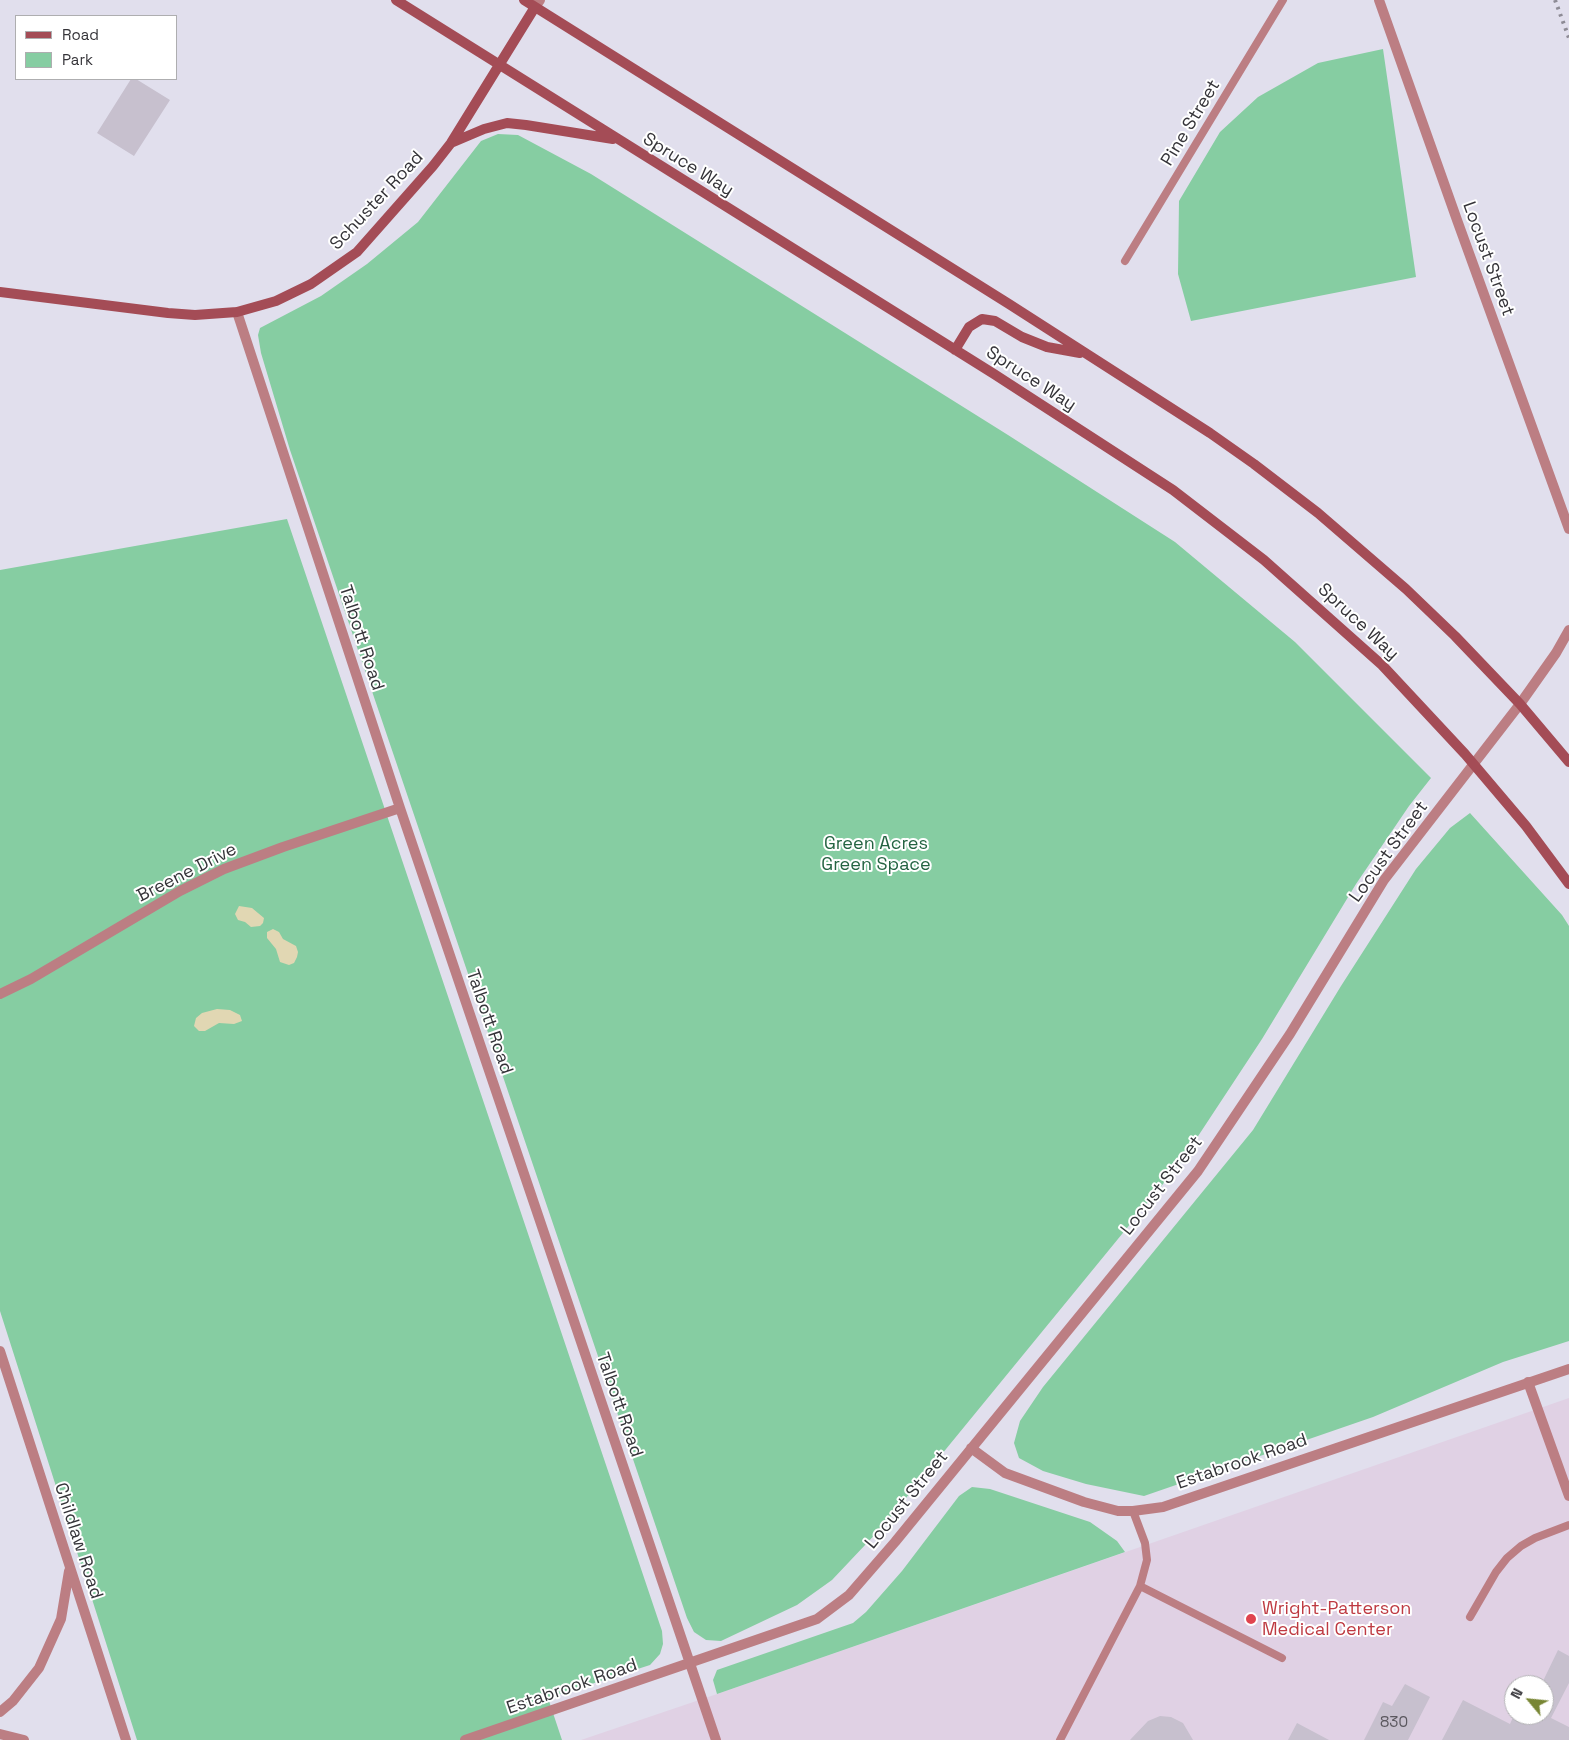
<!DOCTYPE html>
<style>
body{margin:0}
#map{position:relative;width:1569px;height:1740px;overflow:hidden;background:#e1dfed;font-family:"Space Grotesk",sans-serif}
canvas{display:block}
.legend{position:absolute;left:15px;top:15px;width:162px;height:65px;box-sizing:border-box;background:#fff;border:1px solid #aeaeb0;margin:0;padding:6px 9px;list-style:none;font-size:15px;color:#353439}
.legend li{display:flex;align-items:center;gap:10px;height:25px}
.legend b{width:25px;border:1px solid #aeaeb0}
.north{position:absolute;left:1504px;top:1675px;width:50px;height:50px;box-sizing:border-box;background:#fff;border:1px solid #aeaeb0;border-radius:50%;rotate:298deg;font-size:14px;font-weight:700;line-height:20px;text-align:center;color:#353439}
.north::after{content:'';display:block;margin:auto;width:18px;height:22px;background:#788634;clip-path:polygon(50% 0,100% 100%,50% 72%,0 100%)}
</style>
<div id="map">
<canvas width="1569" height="1740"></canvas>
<ul class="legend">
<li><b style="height:6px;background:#a44c56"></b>Road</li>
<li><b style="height:14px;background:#86cda2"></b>Park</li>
</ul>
<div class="north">N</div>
</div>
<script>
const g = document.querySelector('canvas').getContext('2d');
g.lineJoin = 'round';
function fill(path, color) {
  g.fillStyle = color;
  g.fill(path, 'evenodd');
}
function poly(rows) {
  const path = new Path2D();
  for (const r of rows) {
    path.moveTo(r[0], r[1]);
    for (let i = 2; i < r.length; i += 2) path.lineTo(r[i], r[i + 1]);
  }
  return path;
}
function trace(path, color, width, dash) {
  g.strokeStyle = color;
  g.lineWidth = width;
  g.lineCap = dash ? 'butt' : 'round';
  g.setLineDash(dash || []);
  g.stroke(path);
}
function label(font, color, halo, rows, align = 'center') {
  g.font = font + ' "Space Grotesk",sans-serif';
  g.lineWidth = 4;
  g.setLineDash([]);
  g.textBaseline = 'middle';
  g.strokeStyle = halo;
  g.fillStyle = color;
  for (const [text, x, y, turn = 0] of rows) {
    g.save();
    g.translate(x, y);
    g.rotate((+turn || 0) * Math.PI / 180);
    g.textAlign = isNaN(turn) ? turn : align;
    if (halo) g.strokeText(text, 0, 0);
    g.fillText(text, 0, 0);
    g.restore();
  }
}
const medical = poly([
 [1569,1398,1569,1740,581,1740,717,1694],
 [1514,1685,1544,1685,1544,1715,1514,1715]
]);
const green = poly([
 [1383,49,1416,277,1191,321,1178,274,1179,201,1220,132,1258,97,1318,63],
 [498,134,518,135,591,174,1008,435,1175,542,1295,642,1431,778,1409,806,1356,884,1262,1039,1181,1162,883,1526,832,1580,797,1605,721,1641,706,1640,694,1632,687,1618,290,450,261,353,258,335,260,328,321,296,367,264,418,222,481,141],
 [287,519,662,1631,663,1644,660,1654,650,1665,548,1698,562,1740,137,1740,0,1311,0,570],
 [1470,813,1562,915,1569,926,1569,1341,1503,1362,1373,1417,1144,1496,1086,1484,1043,1471,1019,1458,1014,1443,1020,1421,1043,1387,1253,1130,1341,986,1416,869,1450,828],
 [972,1487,990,1489,1090,1522,1117,1541,1125,1552,717,1694,713,1680,717,1670,853,1623,866,1612,902,1571,959,1496]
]);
const sand = poly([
 [239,906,252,908,264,918,263,923,260,926,251,927,245,922,238,920,235,914],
 [273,929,279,932,283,939,296,946,298,952,297,957,294,963,289,965,280,962,276,949,267,938,267,932],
 [217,1009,230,1010,240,1015,242,1021,234,1024,219,1023,205,1031,199,1031,194,1026,196,1018,202,1013]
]);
const building = poly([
 [131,79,136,79,170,100,134,156,97,133],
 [1558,1650,1569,1656,1569,1683,1551,1718,1569,1727,1569,1740,1442,1740,1463,1700,1510,1724,1514,1715,1544,1715,1544,1679],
 [1405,1684,1430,1697,1408,1740,1364,1740,1383,1702,1392,1706],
 [1160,1716,1171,1717,1183,1723,1193,1740,1130,1740,1148,1721],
 [1297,1723,1329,1740,1288,1740]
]);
const lane = poly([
 [1125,261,1283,0],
 [1133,1511,1145,1543,1147,1560,1140,1586],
 [1470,1617,1496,1572,1507,1558,1521,1546,1535,1538,1569,1525],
 [1060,1740,1140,1586,1282,1658]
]);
const street = poly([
 [1379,0,1457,220,1569,529],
 [535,7,540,0],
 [237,312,400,808,716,1740],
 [0,994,31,979,180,891,224,869,283,847,400,808],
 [0,1351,126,1740],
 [1528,1382,1569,1496],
 [971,1448,1005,1473,1084,1502,1118,1511,1133,1511,1163,1507,1569,1369],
 [0,1712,13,1701,39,1668,61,1619,69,1571],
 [0,1734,24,1740],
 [465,1740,817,1619,849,1595,895,1542,1198,1171,1290,1034,1384,880,1520,704,1556,653,1569,630]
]);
const secondary = poly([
 [396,0,994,374,1173,490,1264,560,1382,665,1465,754,1526,826,1569,884],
 [524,0,1009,304,1210,433,1254,464,1318,513,1406,589,1455,636,1520,704,1569,762],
 [451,143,484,129,507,123,526,125,613,139],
 [0,292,168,313,195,315,237,312,276,301,311,284,357,252,433,166,451,143,535,7],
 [955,350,969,327,982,319,995,321,1022,337,1047,347,1080,353]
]);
const rail = poly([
 [1555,0,1569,38]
]);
const markers = [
 [1251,1619,6,"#e0444e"]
];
const numberNames = [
 ["830",1394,1723]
];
const streetNames = [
 ["Pine Street",1191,123,-59],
 ["Spruce Way",688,165,32],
 ["Schuster Road",377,201,-47],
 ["Locust Street",1488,259,70],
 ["Spruce Way",1031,379,33],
 ["Spruce Way",1358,622,43],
 ["Talbott Road",361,638,72],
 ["Locust Street",1389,852,-54],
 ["Breene Drive",187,873,-27],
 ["Talbott Road",489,1022,71],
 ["Locust Street",1162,1186,-52],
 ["Talbott Road",619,1405,71],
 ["Estabrook Road",1242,1462,-19],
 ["Locust Street",907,1500,-51],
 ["Childlaw Road",78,1541,72],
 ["Estabrook Road",572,1687,-19]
];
const parkNames = [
 ["Green Acres",876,844],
 ["Green Space",876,865]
];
const healthNames = [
 ["Wright-Patterson",1262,1609],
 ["Medical Center",1262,1630]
];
fill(medical, '#e0d1e4');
fill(green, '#86cda2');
fill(sand, '#e1d7b3');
fill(building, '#c7c0ce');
trace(lane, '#bc7e83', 8);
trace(street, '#bc7e83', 10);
trace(secondary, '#a44c56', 10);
trace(rail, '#8d8b95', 4, [2.5, 5]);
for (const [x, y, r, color] of markers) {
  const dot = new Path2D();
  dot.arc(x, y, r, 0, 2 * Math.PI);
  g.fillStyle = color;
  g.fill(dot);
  trace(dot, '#fff', 2);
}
label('15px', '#5a575e', null, numberNames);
label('18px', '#353439', '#fff', streetNames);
label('18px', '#246442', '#fff', parkNames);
label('18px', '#be3a42', '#fff', healthNames, 'left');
</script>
